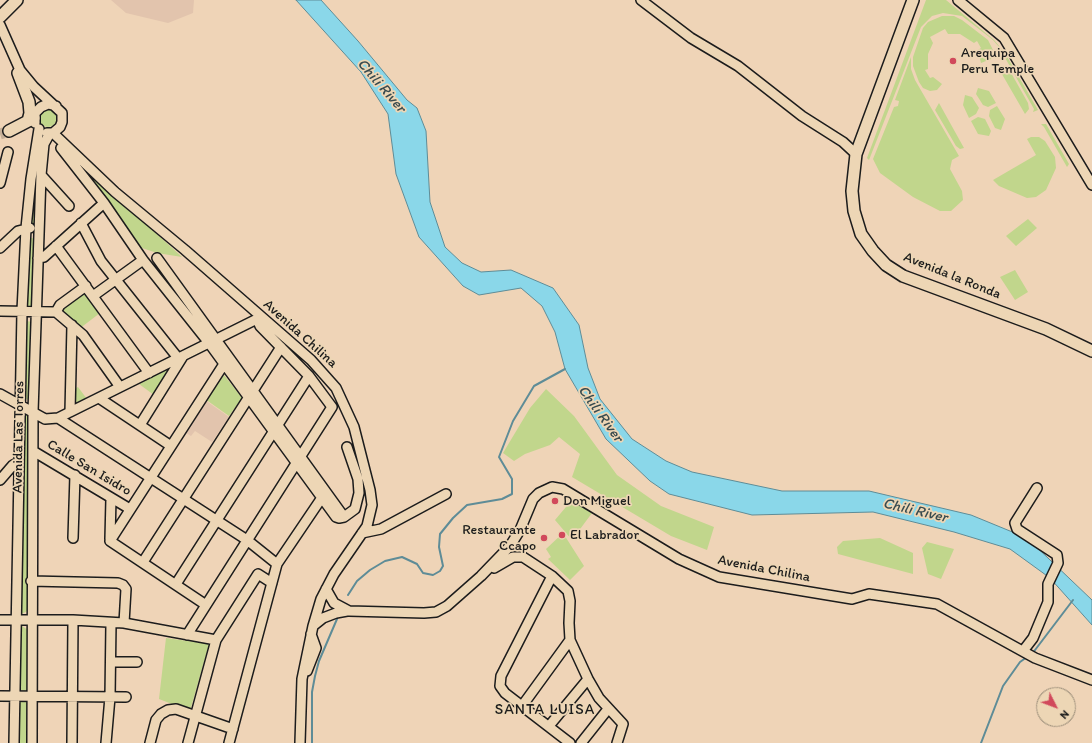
<!DOCTYPE html>
<style>
body{margin:0}
#map{position:relative;width:1092px;height:743px;overflow:hidden;background:#efd4b7;font-family:Itim,sans-serif}
canvas{display:block}
.north{position:absolute;left:1036px;top:687px;width:40px;height:40px;box-sizing:border-box;background:#edd6b5;border:1px solid #998c78;border-radius:50%;rotate:132deg;font-size:11px;font-weight:700;line-height:16px;text-align:center;color:#1c1c1c}
.north::after{content:'';display:block;margin:auto;width:14px;height:18px;background:#d1495b;clip-path:polygon(50% 0,100% 100%,50% 72%,0 100%)}
</style>
<div id="map">
<canvas width="1092" height="743"></canvas>
<div class="north">N</div>
</div>
<script>
const g = document.querySelector('canvas').getContext('2d');
g.lineJoin = 'round';
function fill(path, color) {
  g.fillStyle = color;
  g.fill(path, 'evenodd');
}
function poly(rows) {
  const path = new Path2D();
  for (const r of rows) {
    if (r.length === 3) {
      path.moveTo(r[0] + r[2], r[1]);
      path.arc(r[0], r[1], r[2], 0, 2 * Math.PI);
      continue;
    }
    path.moveTo(r[0], r[1]);
    for (let i = 2; i < r.length; i += 2) path.lineTo(r[i], r[i + 1]);
  }
  return path;
}
function trace(path, color, width, dash) {
  g.strokeStyle = color;
  g.lineWidth = width;
  g.lineCap = dash ? 'butt' : 'round';
  g.setLineDash(dash || []);
  g.stroke(path);
}
function label(font, color, halo, rows, align = 'center') {
  g.font = font + ' Itim,sans-serif';
  g.lineWidth = 3.5;
  g.setLineDash([]);
  g.textBaseline = 'middle';
  g.strokeStyle = halo;
  g.fillStyle = color;
  for (const [text, x, y, turn = 0] of rows) {
    g.save();
    g.translate(x, y);
    g.rotate((+turn || 0) * Math.PI / 180);
    g.textAlign = isNaN(turn) ? turn : align;
    if (halo) g.strokeText(text, 0, 0);
    g.fillText(text, 0, 0);
    g.restore();
  }
}
const built = poly([
 [111,0,194,0,193,13,168,23,126,13],
 [205,400,229,417,212,442,195,431,191,436,183,431]
]);
const green = poly([
 [926,0,946,0,994,40,1005,53,1038,110,1033,112,1034,109,999,47,993,40,962,16,943,13,932,16,921,27,869,160,867,158],
 [942,16,954,16,962,20,988,40,994,52,991,59,981,63,978,50,981,48,977,41,974,43,960,34,948,34,945,29,930,37,933,43,928,54,928,69,925,70,930,78,933,77,942,84,937,90,930,91,923,88,919,82,913,66,913,57,923,28,928,22],
 [911,57,911,69,915,80,959,156,952,160,950,169,962,191,963,200,951,211,940,211,913,197,880,173,873,159,894,107,898,106,899,101,895,100],
 [1004,68,1010,71,1028,103,1029,109,1025,114,999,69],
 [978,88,989,91,996,103,988,107,983,105,976,94],
 [965,95,972,97,979,108,976,114,969,118,963,105],
 [939,103,964,148,960,149,956,146,935,110],
 [997,106,1005,119,1001,130,995,128,989,116,990,110],
 [48,118,9],
 [978,117,985,119,991,131,989,136,978,134,971,121],
 [1041,124,1046,124,1069,164,1067,167,1044,127],
 [1031,137,1039,137,1045,141,1055,157,1056,168,1046,190,1036,197,1027,198,999,186,993,180,1036,155,1027,139],
 [39,149,37,220,33,224,30,222],
 [74,158,182,257,157,253,139,247],
 [1028,219,1037,228,1016,246,1006,236],
 [28,237,35,239,32,306,28,308,25,304],
 [1015,270,1028,292,1015,300,1000,277],
 [82,294,87,295,100,313,79,329,62,310,62,308],
 [25,321,34,322,30,399,28,400,25,398],
 [173,366,154,395,139,384],
 [224,375,242,398,229,416,205,399],
 [78,387,87,399,74,405,74,389],
 [546,389,574,416,617,475,661,506,714,527,707,550,671,536,572,477,580,454,559,437,550,445,525,454,514,461,503,453,530,408],
 [24,411,30,411,28,609,26,612,21,614,19,612],
 [571,501,592,513,572,540,555,520],
 [563,533,584,566,570,580,548,559,551,557,546,549],
 [880,538,913,553,913,574,838,554,837,547,843,541],
 [927,542,954,549,941,579,928,574,922,548],
 [22,626,28,630,28,689,25,691,18,689,19,629],
 [166,638,209,644,190,711,159,699],
 [24,700,27,702,27,743,16,743,18,703]
]);
const water = poly([
 [296,0,321,0,358,41,407,100,417,108,426,131,430,202,445,247,462,263,481,272,511,270,553,288,579,325,588,368,600,399,632,439,666,461,692,472,782,491,869,491,971,515,1027,538,1092,600,1092,625,1050,578,1010,549,954,532,873,512,752,515,669,494,650,481,606,439,565,369,555,332,542,306,521,288,479,295,463,286,419,237,396,174,388,114,361,72,296,0]
]);
const stream = poly([
 [348,595,357,581,370,570,385,561,402,557,417,564,423,573,433,575,440,571,443,566,439,547,440,534,453,518,467,505,502,499,512,494,512,479,499,457,513,421,534,386,565,369],
 [1032,654,1073,600],
 [312,743,312,692,315,676,319,661,337,619],
 [981,743,1003,686,1020,662,1027,657]
]);
const majorTunnel = poly([
 [0,134,9,131]
]);
const minor = poly([
 [641,0,691,38,738,66,802,116,843,142,856,154],
 [958,0,1004,38,1092,185],
 [0,25,20,70,34,87,62,113,62,122,60,127,53,133,47,133],
 [35,123,35,113,41,107,48,104,56,106],
 [53,133,115,192,185,250,311,360,336,388,354,427,370,490,372,505,367,526,334,574,321,599,313,626,302,679,300,743],
 [61,148,104,203,143,260,209,343,336,517,339,518,344,517,355,509,359,493,358,479,347,447],
 [41,175,69,206],
 [0,183,8,152],
 [81,223,101,261,178,358],
 [56,246,149,373],
 [0,248,18,231,30,228],
 [38,258,44,257,104,203],
 [157,258,344,517],
 [93,296,143,260],
 [0,311,56,312,83,335,120,387],
 [56,312,60,305,86,286],
 [0,394,45,419,58,418,261,317],
 [99,398,171,446],
 [70,412,72,325],
 [58,418,247,540,277,564],
 [140,425,183,356],
 [33,451,130,509],
 [0,480,13,465,19,462],
 [362,533,381,529,446,494],
 [73,538,75,475],
 [110,539,111,498],
 [110,541,224,364],
 [110,541,206,605],
 [143,562,281,347],
 [494,568,513,557,523,557,552,576,568,591,570,601,569,623,570,640,588,679,599,698,623,724,617,743],
 [552,576,501,676,500,686,505,693,570,743],
 [31,581,118,583,123,585,126,589,124,623],
 [176,584,309,376],
 [326,589,334,603,349,611,424,613,436,612,447,606,481,576,510,546,520,530,533,499,539,493,552,487,563,489,679,559,719,577,852,599,869,594,937,604,1035,658,1092,680],
 [0,620,73,620,124,623,216,640],
 [313,626,323,618,336,613,347,611],
 [187,635,332,407,309,376,260,326,257,319],
 [1023,651,1033,638,1048,602,1048,584,1058,563,1057,555,1017,529,1015,523,1037,488],
 [111,662,137,662],
 [307,671,316,648,311,634],
 [0,696,126,697],
 [522,706,570,640],
 [549,726,588,679],
 [14,743,22,311,26,228,31,179,39,129],
 [32,743,33,412,41,175,44,144,50,133],
 [72,743,73,620],
 [106,743,110,697,111,623],
 [150,743,156,720,161,714,168,710,176,709,233,729],
 [188,743,216,640,258,574,272,583],
 [229,743,277,564,325,493],
 [581,743,608,709]
]);
const major = poly([
 [913,0,856,154,852,191,854,211,861,234,873,251,886,265,903,276,1046,329,1092,351],
 [0,17,17,0],
 [18,73,29,102,30,113,28,121],
 [9,131,34,118]
]);
const markers = [
 [953,61,4,"#d1495b"],
 [555,501,4,"#d1495b"],
 [562,535,4,"#d1495b"],
 [544,538,4,"#d1495b"]
];
const poiNames = [
 ["Arequipa",961,53],
 ["Peru Temple",961,69],
 ["Don Miguel",563,501],
 ["Restaurante",536,530,"right"],
 ["Ccapo",536,546,"right"],
 ["El Labrador",570,535]
];
const streetNames = [
 ["Avenida la Ronda",952,276,22],
 ["Avenida Chilina",300,334,42],
 ["Avenida Las Torres",19,437,-89],
 ["Calle San Isidro",89,468,31],
 ["Avenida Chilina",764,569,11]
];
const waterNames = [
 ["Chili River",381,86,49],
 ["Chili River",600,414,54],
 ["Chili River",915,511,13]
];
const neighbourhoodNames = [
 ["SANTA LUISA",545,710]
];
fill(built, '#e2c4ad');
fill(green, '#c1d68c');
fill(water, '#8ad7e9');
trace(water, '#5e8c97', 1);
trace(stream, '#5e8c97', 2);
trace(majorTunnel, '#c5af98', 11, [11, 5.5]);
trace(minor, '#1c1c1c', 12);
trace(major, '#1c1c1c', 14);
trace(minor, '#edd6b5', 9);
trace(major, '#edd6b5', 11);
for (const [x, y, r, color] of markers) {
  const dot = new Path2D();
  dot.arc(x, y, r, 0, 2 * Math.PI);
  g.fillStyle = color;
  g.fill(dot);
  trace(dot, '#edd6b5', 1.5);
}
label('14px', '#1c1c1c', '#edd6b5', poiNames, 'left');
label('14px', '#1c1c1c', '#edd6b5', streetNames);
label('italic 15px', '#384b4f', '#edd6b5', waterNames);
g.letterSpacing = '1px';
label('15px', '#1c1c1c', '#edd6b5', neighbourhoodNames);
g.letterSpacing = '0px';
</script>
